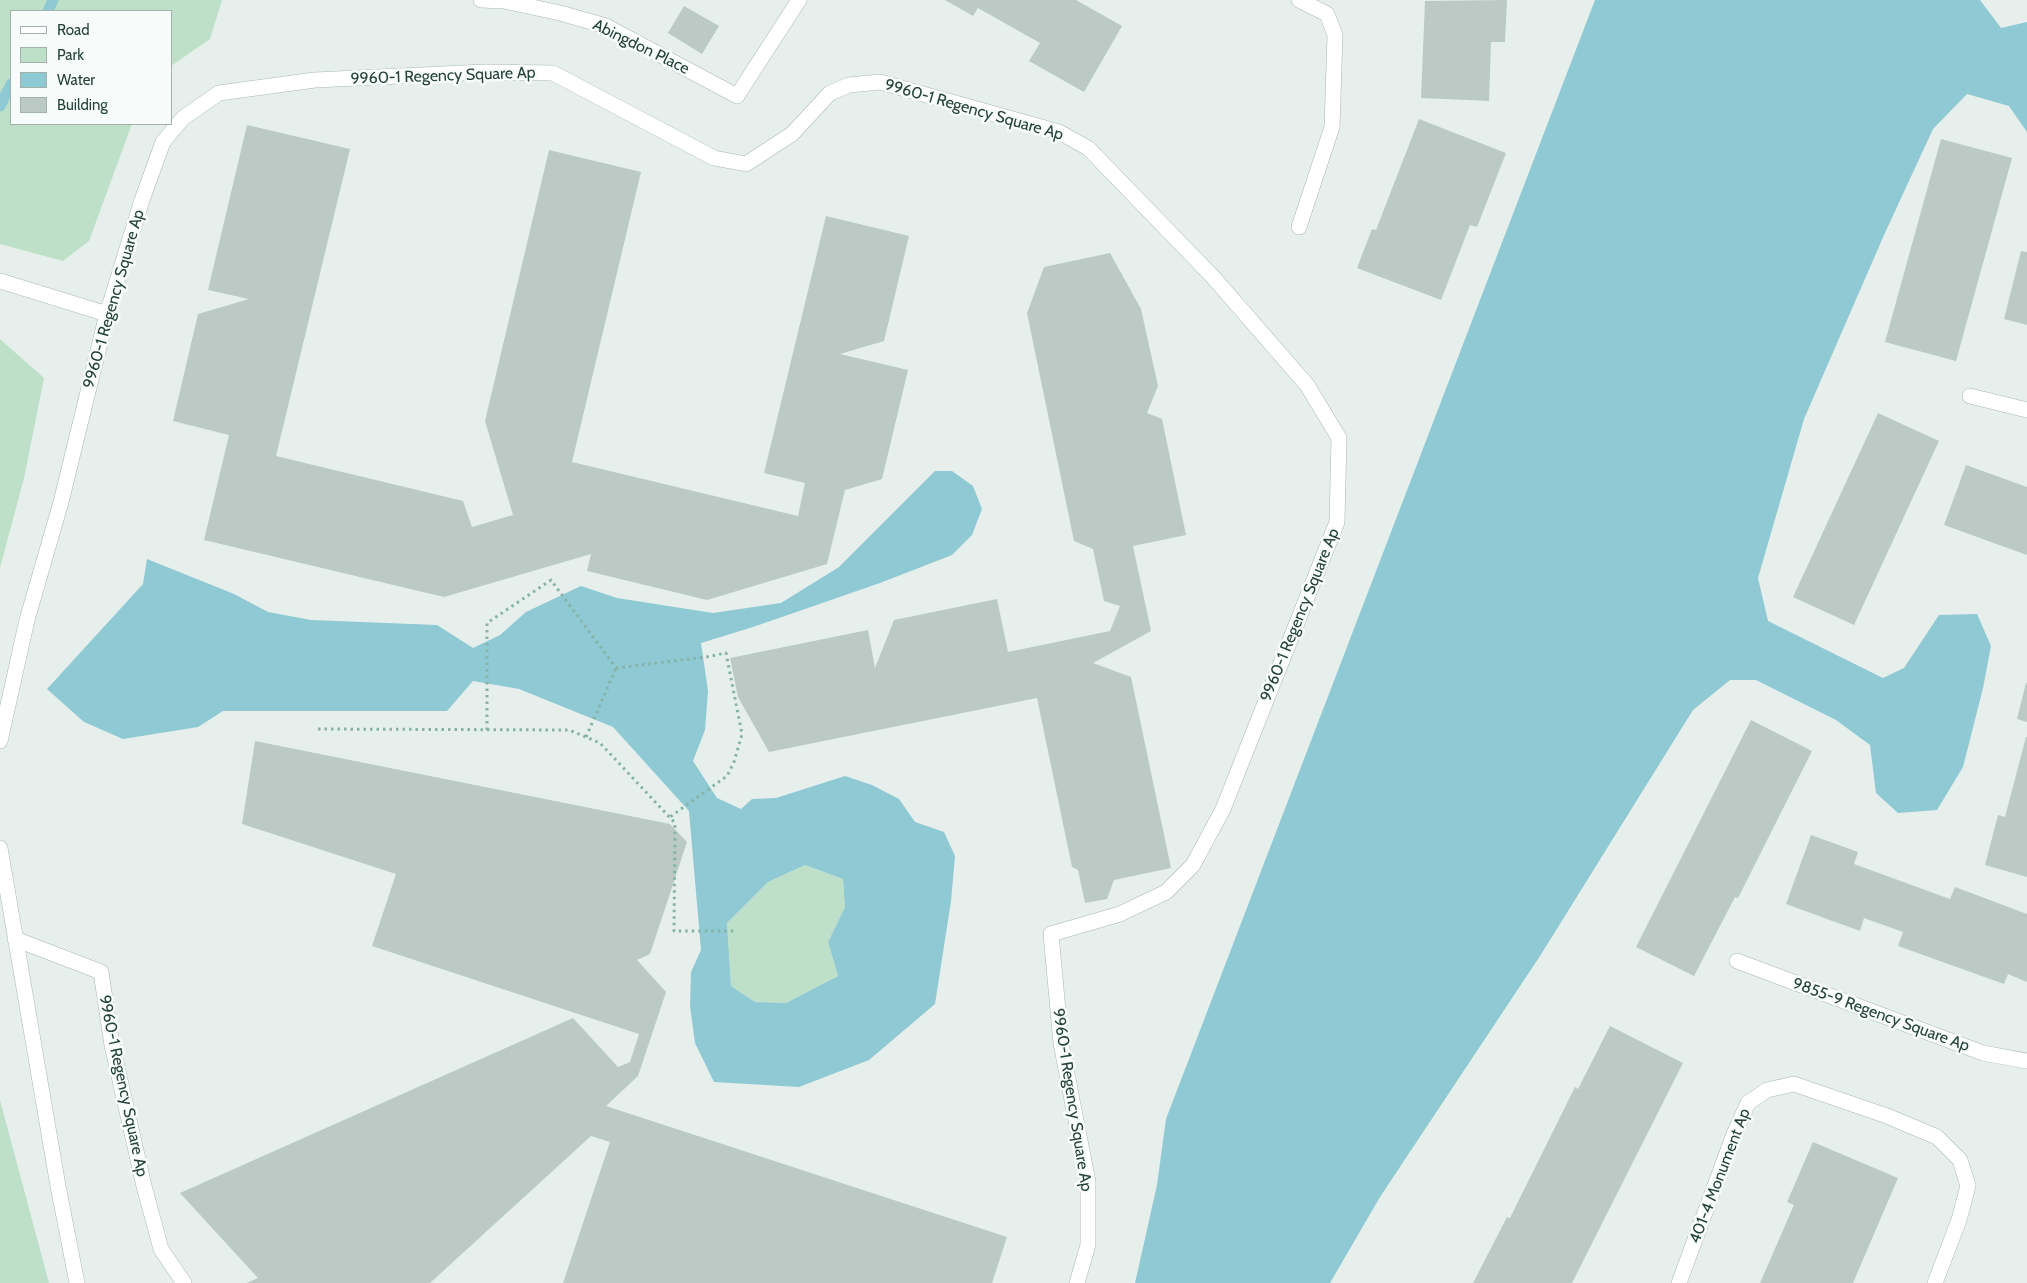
<!DOCTYPE html>
<style>
body{margin:0}
#map{position:relative;width:2027px;height:1283px;overflow:hidden;background:#e6efeb;font-family:Cabin,sans-serif}
canvas{display:block}
.legend{position:absolute;left:10px;top:10px;width:162px;height:115px;box-sizing:border-box;background:#f7fbf9;border:1px solid #a3b1ad;margin:0;padding:6px 9px;list-style:none;font-size:15px;color:#24423a}
.legend li{display:flex;align-items:center;gap:10px;height:25px}
.legend b{width:25px;border:1px solid #a3b1ad}
</style>
<div id="map">
<canvas width="2027" height="1283"></canvas>
<ul class="legend">
<li><b style="height:6px;background:#fff"></b>Road</li>
<li><b style="height:14px;background:#bfe0c8"></b>Park</li>
<li><b style="height:14px;background:#8ec9d4"></b>Water</li>
<li><b style="height:14px;background:#bbcac4"></b>Building</li>
</ul>
</div>
<script>
const g = document.querySelector('canvas').getContext('2d');
g.lineJoin = 'round';
function fill(path, color) {
  g.fillStyle = color;
  g.fill(path, 'evenodd');
}
function poly(rows) {
  const path = new Path2D();
  for (const r of rows) {
    path.moveTo(r[0], r[1]);
    for (let i = 2; i < r.length; i += 2) path.lineTo(r[i], r[i + 1]);
  }
  return path;
}
function trace(path, color, width, dash) {
  g.strokeStyle = color;
  g.lineWidth = width;
  g.lineCap = dash ? 'butt' : 'round';
  g.setLineDash(dash || []);
  g.stroke(path);
}
function label(font, color, halo, rows, align = 'center') {
  g.font = font + ' Cabin,sans-serif';
  g.lineWidth = 5;
  g.setLineDash([]);
  g.textBaseline = 'middle';
  g.strokeStyle = halo;
  g.fillStyle = color;
  for (const [text, x, y, turn = 0] of rows) {
    g.save();
    g.translate(x, y);
    g.rotate((+turn || 0) * Math.PI / 180);
    g.textAlign = isNaN(turn) ? turn : align;
    if (halo) g.strokeText(text, 0, 0);
    g.fillText(text, 0, 0);
    g.restore();
  }
}
const green = poly([
 [0,0,222,0,210,39,171,66,171,11,11,11,11,124,132,124,89,241,63,261,0,244],
 [0,339,44,378,24,478,0,568],
 [805,865,843,879,845,907,828,942,838,976,786,1003,755,1002,731,986,727,923,768,882],
 [0,1100,49,1283,0,1283]
]);
const water = poly([
 [1595,0,1980,0,2001,28,2027,22,2027,132,2009,106,1967,94,1933,129,1884,235,1804,419,1758,578,1768,621,1883,678,1904,668,1939,615,1977,614,1991,646,1983,688,1963,767,1937,810,1898,813,1876,793,1870,745,1836,720,1756,680,1730,680,1693,710,1540,956,1380,1197,1330,1283,1135,1283,1157,1185,1166,1119],
 [935,471,952,471,973,486,982,509,972,535,952,555,880,583,753,627,701,643,708,691,705,730,693,761,717,798,741,809,752,799,776,798,845,776,872,785,899,799,915,822,944,832,955,856,951,901,935,1004,869,1060,799,1087,714,1082,695,1043,690,1006,691,972,701,950,689,811,613,727,519,689,473,681,447,711,223,711,198,727,123,739,84,722,47,689,143,584,147,559,234,594,268,612,311,620,437,625,473,648,500,635,526,612,581,586,617,598,713,613,781,603,839,567],
 [805,865,843,879,845,907,828,942,838,976,786,1003,755,1002,731,986,727,923,768,882]
]);
const stream = poly([
 [48,11,53,0],
 [0,106,11,84]
]);
const building = poly([
 [945,0,1076,0,1122,26,1084,92,1029,61,1040,43,978,8,973,16],
 [1507,0,1505,42,1491,42,1489,101,1421,98,1425,1],
 [684,6,719,26,702,54,668,33],
 [1419,119,1506,153,1477,227,1470,225,1441,300,1357,268,1372,229,1376,230],
 [247,125,350,149,276,456,463,501,472,527,513,515,485,421,549,150,641,172,572,462,798,516,805,483,764,473,826,216,909,236,884,341,840,354,908,370,882,479,845,490,827,564,707,600,587,571,591,554,444,597,204,540,229,435,173,421,198,314,249,299,208,290],
 [1941,139,2012,158,1956,361,1885,342],
 [2021,251,2027,252,2027,325,2004,319],
 [1110,253,1141,309,1158,386,1147,413,1162,419,1186,535,1133,546,1151,631,1093,663,1131,677,1171,868,1114,880,1107,899,1085,903,1078,870,1072,867,1037,698,769,752,738,697,730,658,868,630,875,668,894,620,997,599,1008,652,1110,631,1120,606,1104,601,1093,549,1074,541,1027,313,1044,267],
 [1878,413,1939,441,1854,625,1793,597],
 [1966,465,2027,487,2027,555,1944,525],
 [2026,683,2027,683,2027,722,2017,719],
 [1751,720,1812,751,1738,898,1735,897,1694,976,1636,947],
 [2026,737,2027,737,2027,877,1985,865,1998,815,2005,817],
 [255,741,670,824,687,842,650,954,637,960,666,992,638,1076,606,1106,1007,1237,992,1283,563,1283,610,1142,591,1136,430,1283,247,1283,258,1278,180,1193,573,1018,618,1067,630,1062,639,1034,372,946,396,874,242,824],
 [1811,835,1858,852,1854,864,1950,899,1955,887,2027,914,2027,982,2008,974,2004,984,1898,946,1903,932,1864,918,1860,931,1786,904],
 [1610,1026,1683,1063,1572,1283,1473,1283,1507,1217,1510,1218,1575,1087,1578,1089],
 [1813,1142,1898,1178,1853,1283,1760,1283,1794,1205,1787,1202]
]);
const path = poly([
 [616,668,706,657,726,653,742,734,734,762,727,776,670,817],
 [318,729,569,730,600,743,675,823,674,931,734,931],
 [487,730,487,623,551,580,616,668],
 [586,737,616,668]
]);
const minor = poly([
 [481,0,504,1,560,13,606,26,737,96,799,0],
 [1299,227,1332,127,1335,35,1327,14,1299,0],
 [0,281,107,314],
 [1970,396,2027,410],
 [0,741,27,620,61,502,107,314,142,200,163,142,183,118,219,93,315,80,485,72,553,73,714,158,746,164,792,134,830,93,849,85,880,82,1059,132,1088,148,1213,277,1307,385,1339,438,1337,522,1223,809,1193,865,1166,892,1120,914,1051,934,1061,1043,1088,1182,1088,1245,1077,1283],
 [0,848,58,1186,77,1283],
 [15,939,101,972,112,1045,144,1186,161,1249,184,1283],
 [1737,961,1983,1053,2027,1061],
 [1679,1283,1734,1134,1748,1103,1767,1090,1794,1084,1887,1116,1937,1137,1960,1160,1968,1186,1959,1220,1935,1283]
]);
const streetNames = [
 ["Abingdon Place",641,47,26],
 ["9960-1 Regency Square Ap",443,76,-2],
 ["9960-1 Regency Square Ap",974,110,16],
 ["9960-1 Regency Square Ap",114,299,-74],
 ["9960-1 Regency Square Ap",1300,615,-68],
 ["9855-9 Regency Square Ap",1881,1015,20],
 ["9960-1 Regency Square Ap",123,1086,78],
 ["9960-1 Regency Square Ap",1072,1100,81],
 ["401-4 Monument Ap",1720,1176,-69]
];
fill(green, '#bfe0c8');
fill(water, '#8ec9d4');
trace(stream, '#8ec9d4', 11);
fill(building, '#bbcac4');
trace(minor, '#a8b8b2', 16);
trace(path, '#86b3a5', 3, [2.5, 4]);
trace(minor, '#fff', 15);
label('16px', '#24423a', '#f7fbf9', streetNames);
</script>
